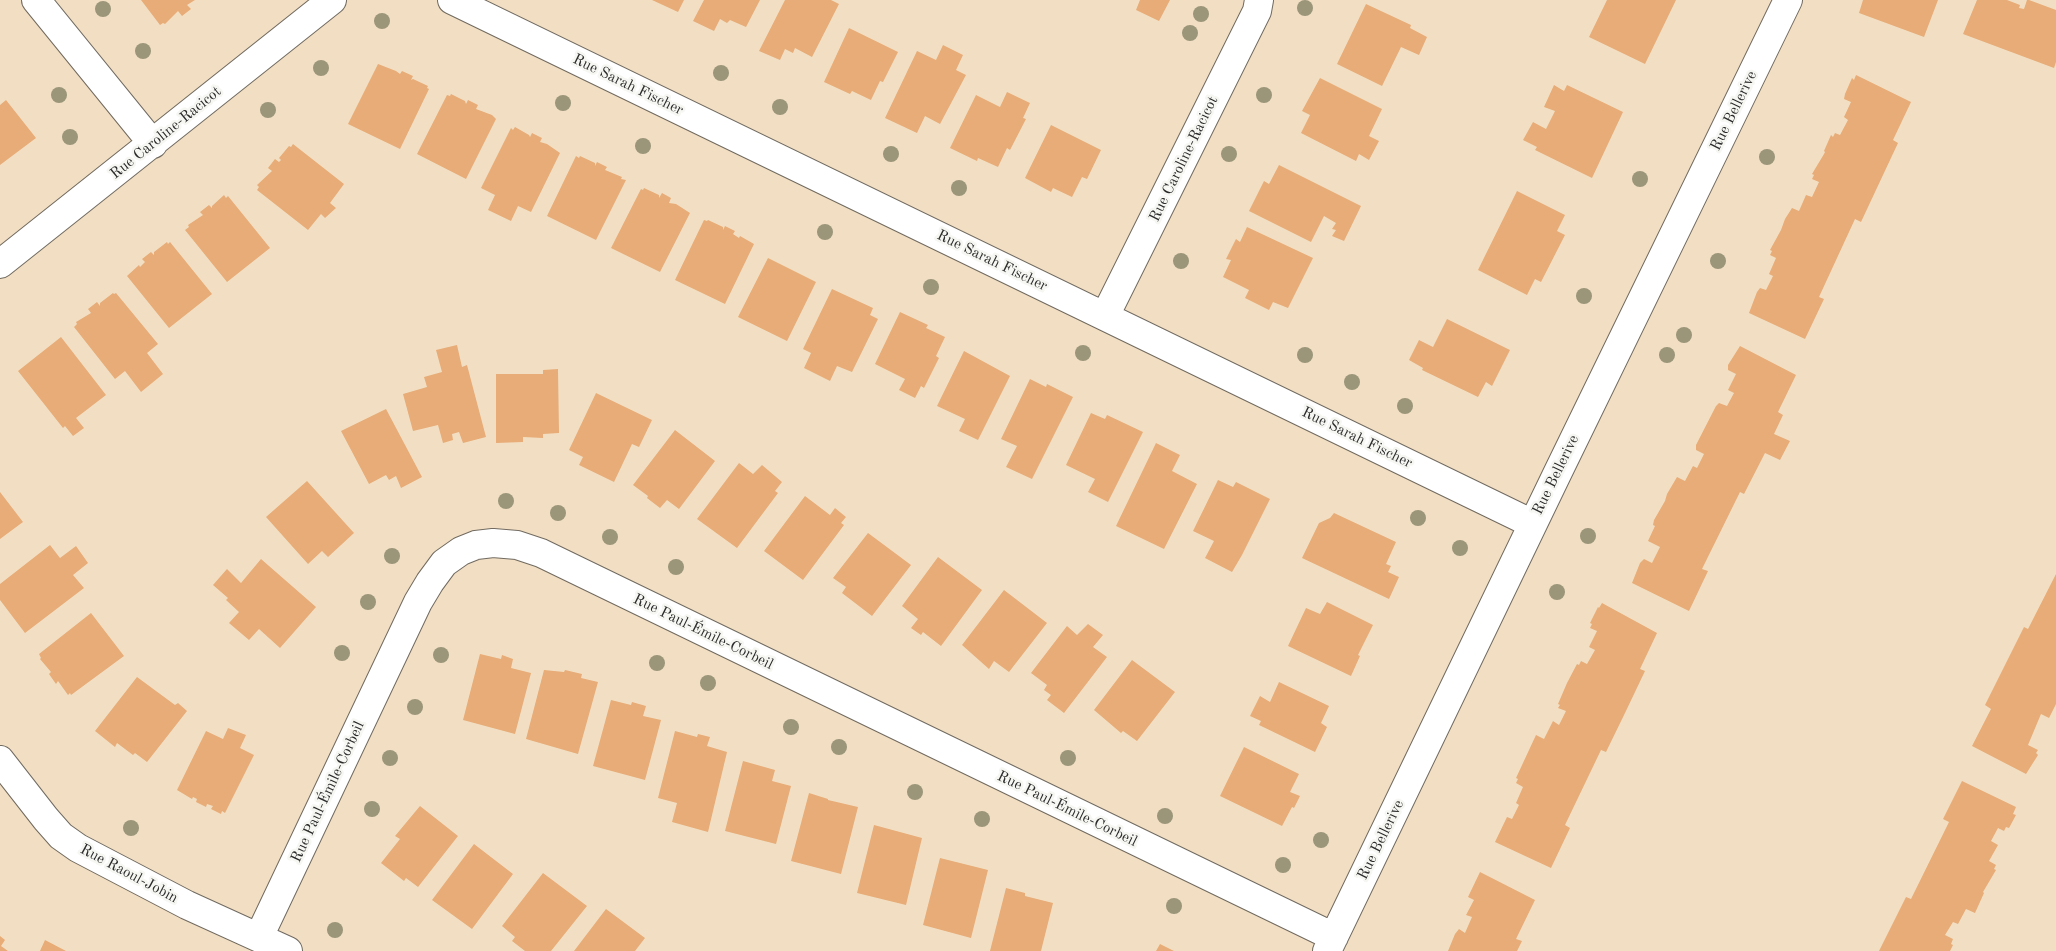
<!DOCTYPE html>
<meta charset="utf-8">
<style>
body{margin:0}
canvas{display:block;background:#f2dfc3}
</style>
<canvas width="2056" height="951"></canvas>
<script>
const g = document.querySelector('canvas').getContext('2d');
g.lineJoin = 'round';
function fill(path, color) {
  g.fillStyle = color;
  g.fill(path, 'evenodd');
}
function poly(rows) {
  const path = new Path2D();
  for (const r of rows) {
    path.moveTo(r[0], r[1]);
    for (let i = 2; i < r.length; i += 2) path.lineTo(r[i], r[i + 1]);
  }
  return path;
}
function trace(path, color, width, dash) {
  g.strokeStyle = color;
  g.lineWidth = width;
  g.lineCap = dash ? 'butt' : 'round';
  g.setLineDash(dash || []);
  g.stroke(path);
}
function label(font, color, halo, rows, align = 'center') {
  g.font = font + ' "Old Standard TT",serif';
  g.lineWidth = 5;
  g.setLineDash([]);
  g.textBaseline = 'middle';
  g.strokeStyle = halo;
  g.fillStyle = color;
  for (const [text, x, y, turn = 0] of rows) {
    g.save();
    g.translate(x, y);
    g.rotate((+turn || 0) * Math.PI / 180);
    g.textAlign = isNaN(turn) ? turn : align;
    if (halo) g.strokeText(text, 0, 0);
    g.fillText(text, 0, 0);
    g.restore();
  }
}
const building = poly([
 [141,0,195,0,187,5,191,9,182,16,178,11,165,24,163,23,160,25],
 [652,0,684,0,678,12],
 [704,0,760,0,746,27,730,20,727,23,720,19,714,31,693,21],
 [785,0,831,0,839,4,812,57,795,48,793,53,785,49,780,60,759,51],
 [1140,0,1170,0,1159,21,1136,10],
 [1607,0,1676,0,1645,64,1589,37],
 [1863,0,1938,0,1924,37,1859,13],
 [1977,0,2007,0,2020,5,2019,8,2024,9,2027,0,2029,0,2056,10,2056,62,2054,68,1963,34],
 [1366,4,1411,25,1410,28,1427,37,1419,55,1401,47,1382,86,1337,64],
 [849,28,898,52,883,82,880,81,871,100,852,91,850,94,824,82],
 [943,45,963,55,956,70,966,75,940,124,925,116,917,133,885,118,917,51,936,60],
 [378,64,396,71,400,74,402,71,413,76,411,80,413,79,428,86,427,88,429,89,400,149,348,124],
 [1856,75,1911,102,1893,140,1898,143,1861,222,1855,219,1819,297,1824,299,1805,339,1749,313,1757,292,1760,288,1766,290,1773,276,1769,274,1776,258,1770,255,1772,251,1770,250,1781,230,1785,219,1792,208,1799,211,1806,195,1812,197,1819,182,1812,179,1814,175,1812,174,1824,154,1825,152,1824,151,1831,135,1833,137,1835,133,1840,135,1848,120,1844,117,1851,102,1844,99,1845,94,1852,78,1854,80],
 [1320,78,1382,109,1369,136,1379,141,1369,160,1359,154,1356,161,1301,133,1310,115,1302,111],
 [1554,85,1564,91,1567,85,1623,112,1592,178,1535,150,1537,147,1523,140,1533,122,1546,129,1555,111,1544,107],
 [1007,92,1030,103,1023,118,1026,119,1010,150,1007,148,998,167,978,158,977,161,950,148,976,95,1000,107],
 [451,94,465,101,466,104,468,100,478,105,476,109,492,115,496,119,466,179,417,154,447,95,450,96],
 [6,100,36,138,0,165,0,105],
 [1051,125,1101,150,1087,179,1082,177,1072,197,1053,188,1051,192,1025,178],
 [515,127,529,135,530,137,532,133,542,138,540,142,547,144,560,153,531,212,518,206,511,221,488,210,495,195,481,188,511,128,513,130],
 [293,144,344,184,330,203,336,208,325,218,321,214,308,230,257,190,259,187,257,185,272,171,268,168,275,159,279,162,281,160,279,158,289,146,291,147],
 [576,156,579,158,580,156,595,163,595,166,597,162,607,167,605,170,622,177,621,179,626,180,596,240,547,216],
 [1279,165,1361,206,1344,241,1332,236,1336,230,1332,229,1336,223,1324,216,1311,242,1249,211,1264,181,1269,184],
 [644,188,659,195,659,198,662,193,671,198,669,203,676,204,690,213,660,272,611,248,641,189,643,190],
 [1517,191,1565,215,1557,231,1565,235,1541,282,1535,279,1527,295,1478,270],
 [224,195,226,198,228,196,270,248,227,282,185,230,189,227,188,225,203,215,200,212,209,205,212,208,212,206],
 [704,220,707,221,708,220,723,227,723,230,725,226,735,231,733,234,739,238,740,236,754,244,725,304,675,280],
 [1247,227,1313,258,1288,308,1273,302,1269,310,1245,298,1249,290,1223,277,1231,260,1226,259,1236,239,1240,242],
 [167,242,168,244,170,242,212,294,169,328,127,276,139,265,140,267,145,262,142,259,151,252,154,255,154,252],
 [768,258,816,282,787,341,738,317],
 [832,289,873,308,870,315,878,319,852,372,837,366,830,381,804,368,811,353,803,349],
 [113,293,114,294,116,293,158,344,147,353,163,374,141,392,125,371,115,379,74,327,77,324,76,322,91,313,88,309,97,302,100,306,100,303],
 [900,312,928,325,926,328,945,337,936,356,939,358,924,388,921,386,915,398,899,390,905,379,875,364],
 [1447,319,1510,350,1492,386,1486,382,1478,397,1422,370,1423,368,1409,360,1419,340,1433,347],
 [61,337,106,395,76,418,84,428,73,436,65,426,63,428,18,371],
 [457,345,462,367,467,365,486,437,463,443,459,432,452,434,453,440,443,443,438,425,413,431,403,394,427,387,424,377,442,372,436,350],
 [1740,346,1796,375,1778,412,1783,415,1774,434,1790,441,1780,460,1765,453,1744,494,1740,492,1702,569,1708,571,1689,611,1632,583,1640,563,1644,559,1652,563,1660,547,1648,541,1655,526,1653,525,1654,520,1665,501,1667,494,1677,477,1685,481,1693,466,1697,468,1704,454,1696,450,1696,445,1716,406,1719,403,1727,406,1734,393,1728,390,1736,374,1728,370,1728,365],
 [964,351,1010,376,978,440,959,431,965,419,937,406],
 [558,369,559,433,543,434,543,438,523,437,523,442,496,443,496,374,543,374,543,370],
 [1030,379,1046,387,1047,384,1073,397,1032,479,1006,467,1017,446,1001,439],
 [596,393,652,420,639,447,632,444,614,482,579,465,583,457,569,450],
 [386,409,422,477,401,488,396,476,389,480,386,475,369,484,341,431],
 [1091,413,1105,419,1107,415,1143,432,1108,502,1088,492,1095,479,1066,465],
 [675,430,715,461,679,509,667,500,660,508,647,498,648,496,633,485],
 [1156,443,1180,455,1172,471,1197,484,1164,549,1116,526],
 [739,463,753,474,762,465,782,482,775,491,778,493,737,548,697,519],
 [1218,480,1233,487,1236,482,1270,499,1242,555,1232,572,1205,558,1214,541,1193,531],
 [307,481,354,533,328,557,322,551,308,564,266,517],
 [0,492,23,522,0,539],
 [805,496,830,515,835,508,846,517,841,523,844,525,803,580,764,551],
 [1334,513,1396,542,1386,564,1391,566,1388,572,1399,577,1389,599,1302,558,1319,523,1330,518],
 [868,533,911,565,872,616,842,593,846,587,833,578],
 [50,545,60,558,76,546,88,563,73,575,84,588,25,633,0,600,0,584],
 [938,557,982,590,941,646,923,632,921,635,911,628,918,619,902,606],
 [261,559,316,607,280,648,259,629,249,640,229,623,239,612,226,600,228,598,213,585,227,569,241,583],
 [2056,574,2056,704,2049,718,2041,714,2028,745,2038,750,2036,753,2038,755,2026,774,1972,746,1991,709,1985,705,2024,627,2028,629],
 [1004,590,1047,623,1009,672,994,661,989,669,962,645],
 [1327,602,1373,625,1358,655,1360,656,1351,676,1288,646,1306,608,1320,614],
 [1602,603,1657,633,1640,669,1645,671,1625,713,1606,752,1601,750,1565,825,1570,828,1551,868,1495,842,1507,817,1512,819,1519,805,1516,803,1523,787,1516,783,1518,779,1516,778,1536,735,1544,739,1553,721,1559,725,1566,711,1558,708,1560,705,1558,704,1567,683,1577,664,1579,665,1581,661,1587,664,1595,650,1589,647,1597,631,1590,628,1592,624,1590,623,1598,607,1599,608],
 [91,613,124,656,71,695,70,693,68,695,58,681,56,684,49,674,51,672,40,659,41,658,39,654],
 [1088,624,1103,635,1093,647,1107,657,1064,713,1047,700,1051,695,1044,690,1047,685,1031,673,1067,626,1077,635],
 [480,654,501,659,502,655,513,659,511,668,531,673,515,734,463,720],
 [1132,660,1175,692,1137,741,1123,731,1121,733,1094,710],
 [544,670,564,672,565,670,582,674,581,678,598,682,578,754,526,739],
 [137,677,175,705,178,703,187,711,147,762,135,753,133,755,117,743,115,747,95,731],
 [1279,682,1329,706,1321,723,1327,727,1315,752,1259,725,1261,721,1250,716,1260,696,1270,702],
 [611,700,631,705,632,702,646,706,643,716,661,720,645,780,593,766],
 [228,728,246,735,240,748,254,755,225,813,222,811,221,814,211,809,213,806,207,804,206,807,196,802,197,799,193,797,192,799,177,790,206,731,223,739],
 [675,731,697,737,698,734,710,737,707,746,727,752,708,832,672,822,677,803,658,798],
 [1244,747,1299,774,1290,792,1300,796,1294,808,1292,807,1282,826,1220,796],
 [743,761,775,770,772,781,791,786,776,844,725,831],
 [1962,781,2016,807,2013,814,2016,815,2009,828,2006,827,2004,831,1998,828,1991,841,1998,845,1989,861,1996,865,1994,869,1996,870,1983,892,1984,893,1975,913,1966,909,1958,924,1953,922,1945,935,1953,939,1951,944,1953,945,1950,951,1879,951,1906,897,1911,899,1949,822,1943,819],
 [809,793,828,799,828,800,858,807,841,874,791,861],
 [420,806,458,836,418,887,406,878,404,881,381,863,400,839,395,836],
 [874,825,922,838,906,905,857,893],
 [474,844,513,874,472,929,432,900],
 [940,858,988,870,971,938,923,925],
 [1480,872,1535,900,1516,939,1522,941,1517,951,1448,951,1455,934,1459,929,1465,933,1472,917,1466,915,1474,900,1468,897],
 [543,873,587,906,551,951,525,951,512,941,515,937,502,926],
 [1006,888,1025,893,1025,896,1053,903,1041,951,990,951],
 [606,909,645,938,635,951,574,951],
 [0,936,5,940,1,946,8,951,0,951],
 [45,940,66,951,40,951],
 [1160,944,1174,951,1156,951]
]);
const minor = poly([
 [36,0,153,144],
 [452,0,1533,524],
 [0,264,332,0],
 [1105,316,1257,11,1259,0],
 [0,760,46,819,61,836,78,848,187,905,288,951],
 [259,937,418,602,430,582,444,563,461,551,476,545,493,543,517,545,541,553,1334,937],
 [1327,951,1558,472,1788,0]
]);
const trees = [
 [1305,8],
 [103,9],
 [1201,14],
 [382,21],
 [1190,33],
 [143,51],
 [321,68],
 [721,73],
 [59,95],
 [1264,95],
 [563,103],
 [780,107],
 [268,110],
 [70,137],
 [643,146],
 [891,154],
 [1229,154],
 [1767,157],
 [1640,179],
 [959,188],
 [825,232],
 [1181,261],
 [1718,261],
 [931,287],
 [1584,296],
 [1684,335],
 [1083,353],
 [1305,355],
 [1667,355],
 [1352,382],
 [1405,406],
 [506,501],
 [558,513],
 [1418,518],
 [1588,536],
 [610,537],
 [1460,548],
 [392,556],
 [676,567],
 [1557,592],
 [368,602],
 [342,653],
 [441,655],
 [657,663],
 [708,683],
 [415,707],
 [791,727],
 [839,747],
 [390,758],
 [1068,758],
 [915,792],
 [372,809],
 [1165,816],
 [982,819],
 [131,828],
 [1321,840],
 [1283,865],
 [1174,906],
 [335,930]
];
const streetNames = [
 ["Rue Sarah Fischer",628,85,26],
 ["Rue Bellerive",1734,111,-64],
 ["Rue Caroline-Racicot",166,133,-39],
 ["Rue Caroline-Racicot",1184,159,-64],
 ["Rue Sarah Fischer",992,261,26],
 ["Rue Sarah Fischer",1357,438,26],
 ["Rue Bellerive",1556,475,-64],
 ["Rue Paul-Émile-Corbeil",703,632,26],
 ["Rue Paul-Émile-Corbeil",328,792,-65],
 ["Rue Paul-Émile-Corbeil",1067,809,26],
 ["Rue Bellerive",1381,840,-64],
 ["Rue Raoul-Jobin",129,874,28]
];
fill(building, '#e7ac77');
trace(minor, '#716a60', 30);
trace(minor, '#fff', 28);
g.fillStyle = '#9b9579';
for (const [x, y] of trees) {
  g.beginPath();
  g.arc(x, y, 8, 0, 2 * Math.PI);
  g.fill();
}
label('15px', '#2b2b2b', '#f6f6f2', streetNames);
</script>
